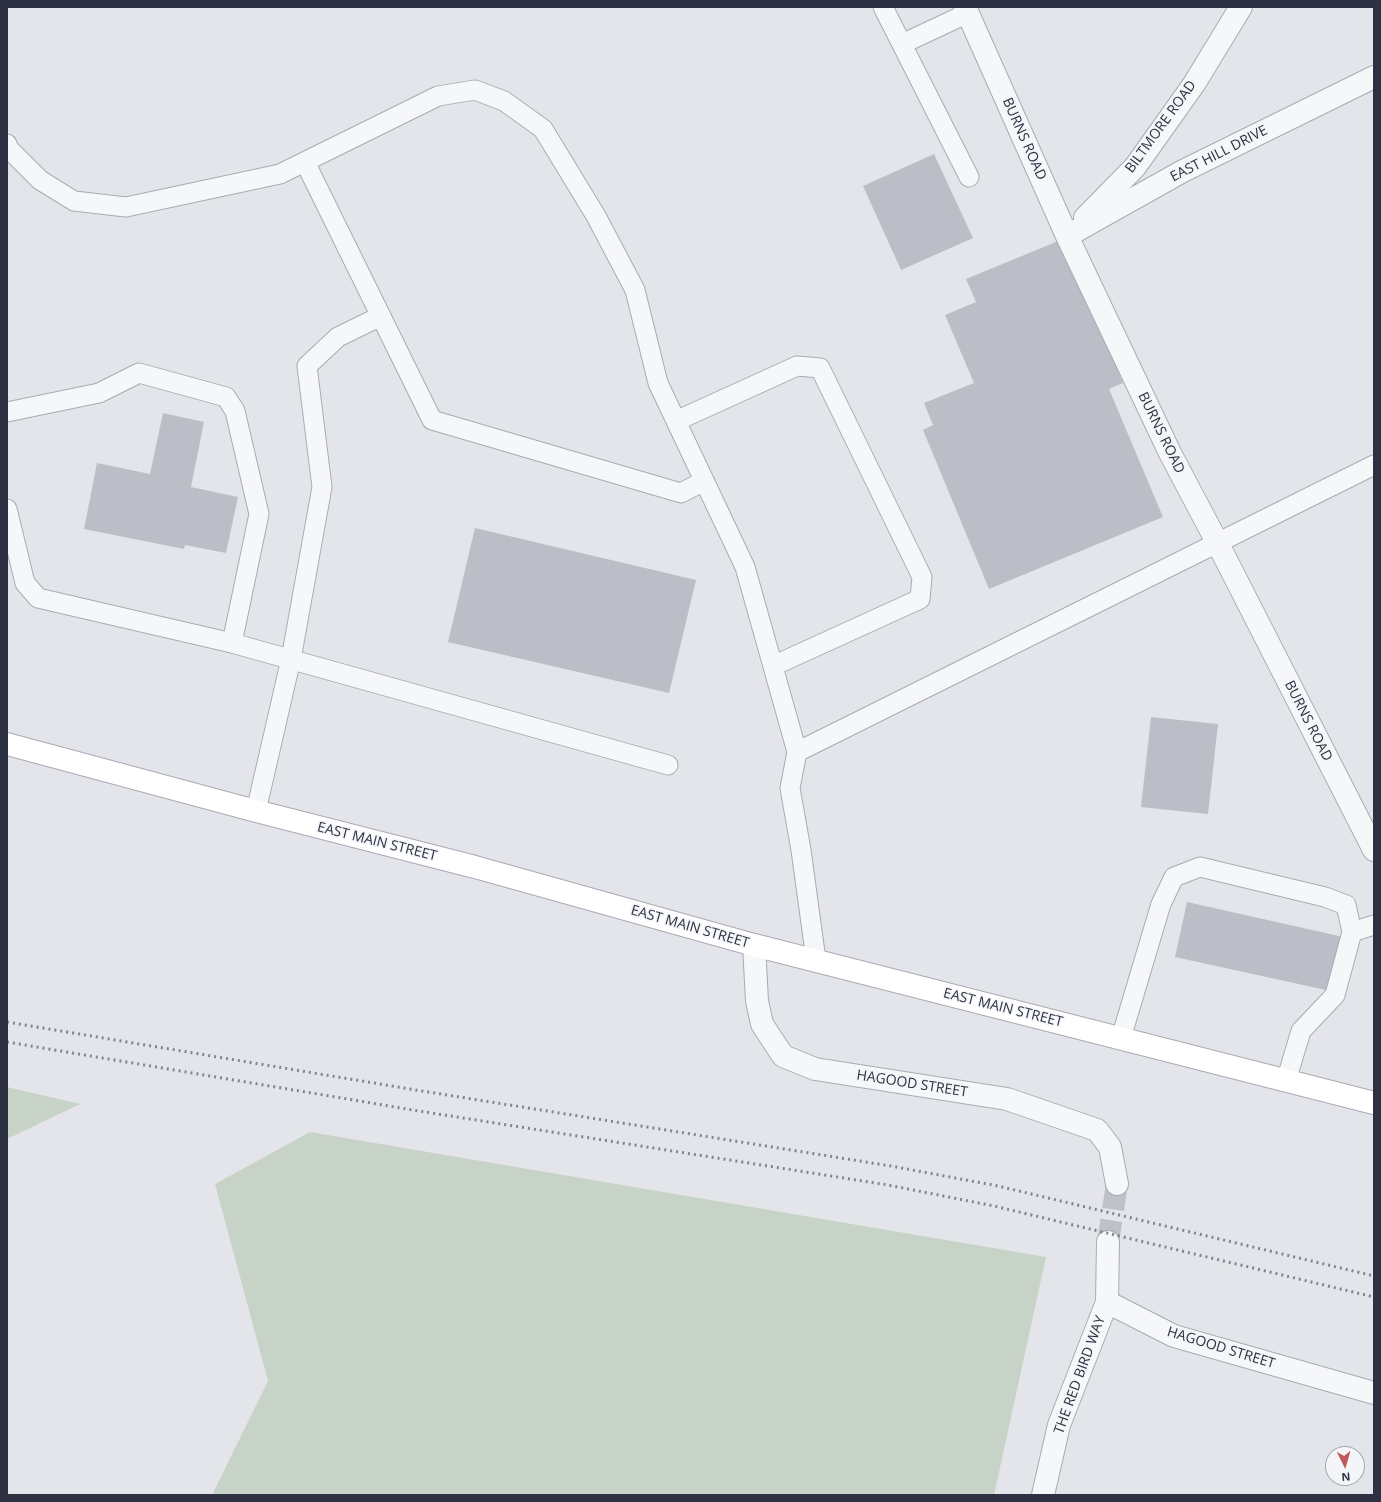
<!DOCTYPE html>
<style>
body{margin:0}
#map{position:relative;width:1381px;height:1502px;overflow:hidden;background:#e4e5ea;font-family:"Open Sans",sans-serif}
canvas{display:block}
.frame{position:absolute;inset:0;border:8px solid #2d3141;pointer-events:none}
.north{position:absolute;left:1325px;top:1446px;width:40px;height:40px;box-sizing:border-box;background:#f4f5f8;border:1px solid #a4a7af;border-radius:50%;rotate:175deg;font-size:11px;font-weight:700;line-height:16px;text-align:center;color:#2d3141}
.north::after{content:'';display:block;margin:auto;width:14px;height:18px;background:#c05a58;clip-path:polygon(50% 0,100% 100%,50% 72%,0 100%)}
</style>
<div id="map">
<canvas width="1381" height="1502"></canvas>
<div class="frame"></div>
<div class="north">N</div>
</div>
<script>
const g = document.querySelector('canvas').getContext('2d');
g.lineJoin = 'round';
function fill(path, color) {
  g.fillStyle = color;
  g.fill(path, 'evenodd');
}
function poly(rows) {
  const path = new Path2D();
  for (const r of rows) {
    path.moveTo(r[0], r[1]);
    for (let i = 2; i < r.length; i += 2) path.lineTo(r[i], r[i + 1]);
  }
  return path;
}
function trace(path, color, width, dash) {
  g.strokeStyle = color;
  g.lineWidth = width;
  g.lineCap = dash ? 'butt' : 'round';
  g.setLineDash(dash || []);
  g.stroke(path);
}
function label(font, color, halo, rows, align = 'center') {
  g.font = font + ' "Open Sans",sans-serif';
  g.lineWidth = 3;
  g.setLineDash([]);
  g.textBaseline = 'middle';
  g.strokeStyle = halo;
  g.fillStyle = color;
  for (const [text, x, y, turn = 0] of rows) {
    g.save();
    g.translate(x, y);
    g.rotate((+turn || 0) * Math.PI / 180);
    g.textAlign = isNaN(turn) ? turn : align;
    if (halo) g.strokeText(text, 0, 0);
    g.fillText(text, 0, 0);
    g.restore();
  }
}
const green = poly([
 [7,1087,80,1104,7,1139],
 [310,1132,1046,1257,994,1495,212,1495,268,1381,215,1184]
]);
const building = poly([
 [934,154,973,238,901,270,863,186],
 [1063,239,1123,383,1109,389,1163,517,989,589,923,430,933,425,924,403,974,383,945,315,976,302,966,279],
 [163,413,204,422,191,487,238,497,226,553,185,545,184,549,84,529,97,463,150,474],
 [475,528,696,580,669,693,448,642],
 [1151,717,1218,724,1208,814,1141,807],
 [1187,902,1348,938,1335,992,1175,957]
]);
const streetTunnel = poly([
 [1108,1242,1117,1184]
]);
const lane = poly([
 [883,7,969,177],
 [902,44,968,13],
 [7,144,9,149,40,180,74,201,126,207,280,174,438,96,475,90,504,101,543,129,596,216,635,290,658,383,745,567,797,752],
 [305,162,432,420,681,493,704,481],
 [7,412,99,393,139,373,226,397,235,411,259,514,232,643,38,598,25,583,7,509],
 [676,421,797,366,820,368,922,577,920,599,773,666],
 [232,643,668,765],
 [256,811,291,659,322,487,307,366,338,337,381,316],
 [1352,932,1374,925],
 [816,960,801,850,790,788,797,752,1374,465],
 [1121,1038,1161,904,1174,877,1200,867,1325,897,1346,905,1352,932,1335,995,1301,1031,1286,1081]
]);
const street = poly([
 [965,7,1067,236,1170,453,1217,542,1374,850],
 [1085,218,1135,167,1194,84,1241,7],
 [1067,236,1183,171,1374,77],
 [754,945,757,1001,762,1024,783,1056,815,1069,1007,1099,1097,1130,1110,1147,1117,1184],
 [1108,1242,1107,1302,1174,1336,1374,1393],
 [1043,1495,1059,1425,1107,1302]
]);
const secondary = poly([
 [7,744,256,811,475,867,754,945,1374,1103]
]);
const rail = poly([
 [7,1022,422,1091,891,1166,998,1186,1374,1276],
 [7,1042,419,1111,888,1185,994,1206,1374,1297]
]);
const streetNames = [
 ["BILTMORE ROAD",1161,127,-54],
 ["BURNS ROAD",1024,139,66],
 ["EAST HILL DRIVE",1219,154,-27],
 ["BURNS ROAD",1161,433,64],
 ["BURNS ROAD",1308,721,63],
 ["EAST MAIN STREET",377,842,14],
 ["EAST MAIN STREET",690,927,16],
 ["EAST MAIN STREET",1003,1008,14],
 ["HAGOOD STREET",912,1084,9],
 ["HAGOOD STREET",1221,1348,17],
 ["THE RED BIRD WAY",1080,1375,-70]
];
fill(green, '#c7d3c6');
fill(building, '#bcbec7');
trace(streetTunnel, '#bfc1c8', 22, [22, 11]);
trace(lane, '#a9abb4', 21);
trace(street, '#a9abb4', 24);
trace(secondary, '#a9abb4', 24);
trace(lane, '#f6f7f9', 19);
trace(street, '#f6f7f9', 22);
trace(secondary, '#fff', 22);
trace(rail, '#7f8392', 3, [2, 4]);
label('14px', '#2d3141', '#f4f5f8', streetNames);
</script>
